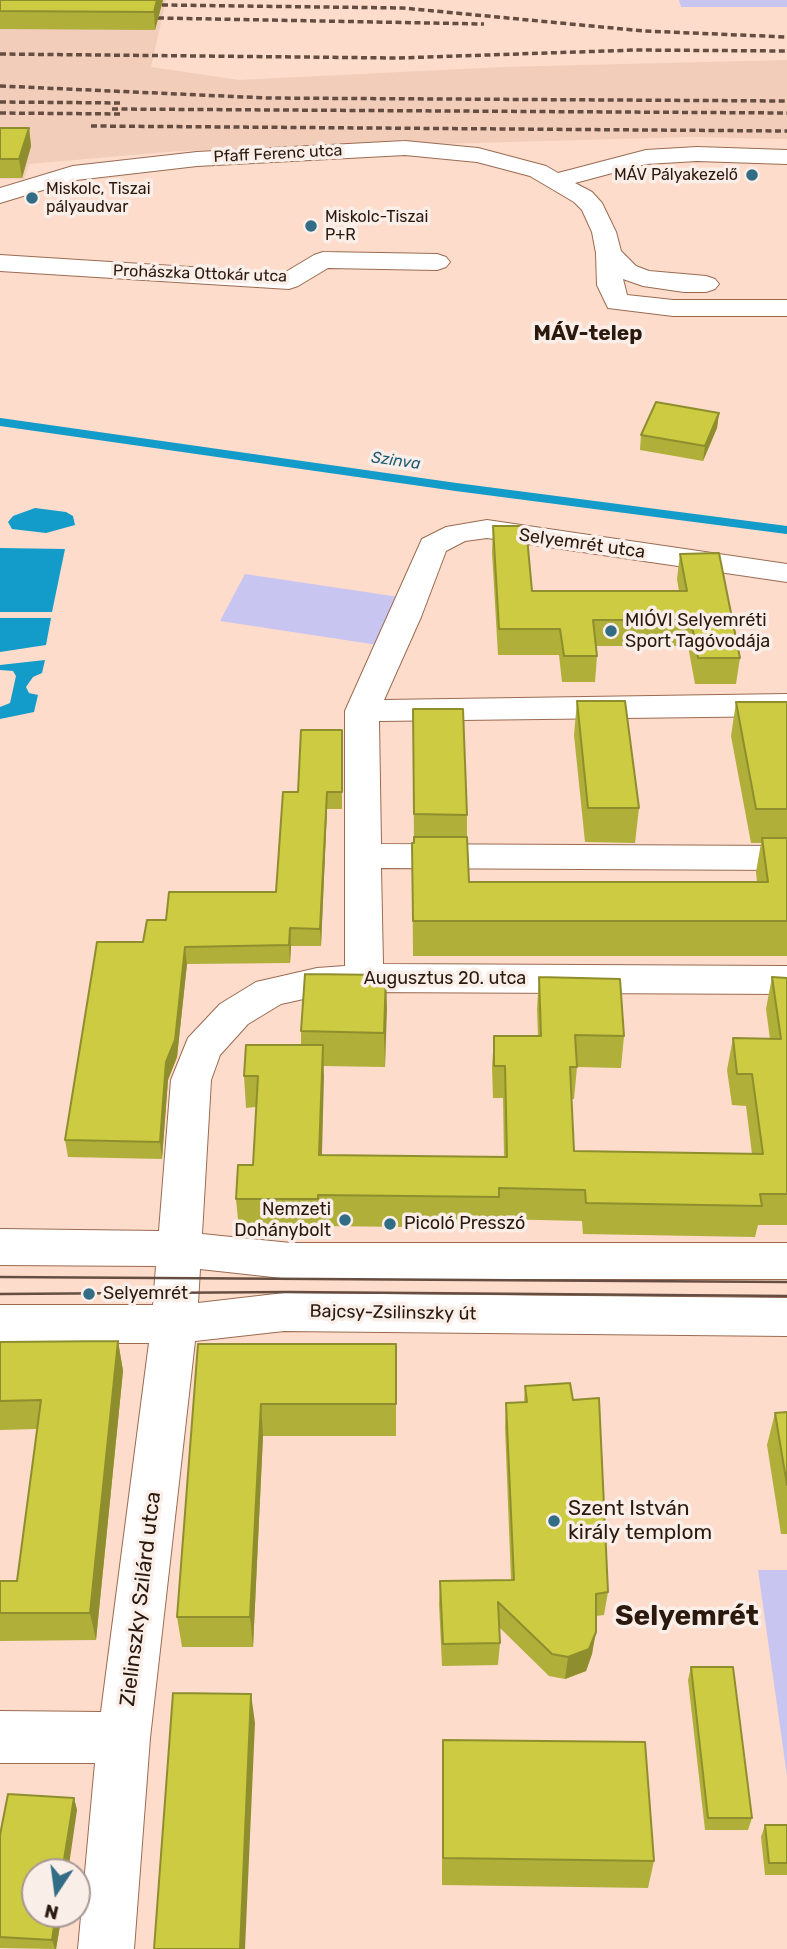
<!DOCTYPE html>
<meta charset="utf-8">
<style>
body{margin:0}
#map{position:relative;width:787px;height:1949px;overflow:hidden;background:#fddccb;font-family:Rubik,sans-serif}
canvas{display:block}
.north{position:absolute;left:21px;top:1858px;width:70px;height:70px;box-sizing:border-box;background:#faeee9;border:2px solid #a89991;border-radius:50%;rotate:193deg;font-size:19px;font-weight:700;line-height:28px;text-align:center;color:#2c190e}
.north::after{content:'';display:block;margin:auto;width:24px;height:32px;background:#326c85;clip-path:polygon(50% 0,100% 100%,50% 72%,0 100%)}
</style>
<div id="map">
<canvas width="787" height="1949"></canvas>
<div class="north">N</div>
</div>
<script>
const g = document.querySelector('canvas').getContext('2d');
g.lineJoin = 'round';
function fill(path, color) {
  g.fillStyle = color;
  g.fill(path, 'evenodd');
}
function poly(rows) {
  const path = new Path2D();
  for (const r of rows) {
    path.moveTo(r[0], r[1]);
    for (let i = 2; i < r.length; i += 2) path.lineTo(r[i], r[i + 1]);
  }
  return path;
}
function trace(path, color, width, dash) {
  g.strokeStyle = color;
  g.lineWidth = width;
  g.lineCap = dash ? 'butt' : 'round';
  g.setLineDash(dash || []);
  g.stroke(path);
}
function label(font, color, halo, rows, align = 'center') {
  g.font = font + ' Rubik,sans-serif';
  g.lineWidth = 7;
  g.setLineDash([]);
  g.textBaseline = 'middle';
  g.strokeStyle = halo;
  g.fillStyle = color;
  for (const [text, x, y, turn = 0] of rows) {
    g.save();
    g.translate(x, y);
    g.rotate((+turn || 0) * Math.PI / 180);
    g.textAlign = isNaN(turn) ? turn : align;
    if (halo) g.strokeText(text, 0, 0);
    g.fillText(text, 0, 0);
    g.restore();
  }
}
const built = poly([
 [0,0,166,0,151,67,239,80,502,67,787,60,787,139,691,137,179,151,29,164,24,179,0,179]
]);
const green = poly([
 [679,0,787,0,787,7,681,7],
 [245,574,399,597,378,645,220,621],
 [758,1570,787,1570,787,1776]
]);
const water = poly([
 [35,508,66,512,73,516,75,525,46,533,12,529,8,522,13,516],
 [0,548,65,549,52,612,0,612],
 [0,618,51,618,46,645,0,652],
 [45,660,42,673,33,677,26,687,29,693,38,695,34,712,0,719,0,707,10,703,16,676,13,671,0,670,0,665]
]);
const stream = poly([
 [0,422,456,487,787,530]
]);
const minor = poly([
 [405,141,478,148,546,166,558,173,646,150,697,147,787,150,787,164,697,161,646,164,575,183,592,192,602,203,616,232,621,251,636,266,649,271,706,276,715,279,719,284,715,289,706,292,684,292,643,286,623,279,627,295,673,300,787,300,787,316,673,316,608,308,597,285,596,253,592,232,582,210,574,202,530,176,477,162,405,155,197,166,76,180,0,203,0,188,73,166,197,152,405,141],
 [323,252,437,254,446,257,450,262,446,267,437,270,328,268,298,286,289,289,0,271,0,255,284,273,314,255,323,252],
 [487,520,787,564,787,582,487,538,465,541,446,551,421,617,384,700,787,694,787,716,379,721,381,844,787,846,787,870,381,868,383,964,787,966,787,994,364,992,317,996,281,1004,248,1024,220,1055,211,1080,202,1234,291,1243,787,1243,787,1279,291,1279,200,1269,198,1303,284,1293,787,1298,787,1336,284,1331,195,1341,150,1738,134,1949,78,1949,95,1763,0,1763,0,1711,101,1712,149,1343,0,1343,0,1305,153,1305,156,1266,0,1265,0,1229,159,1231,171,1080,188,1038,220,1004,256,982,317,968,345,966,345,711,422,539,446,527,487,520]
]);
const tram = poly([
 [0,1277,787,1282],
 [0,1294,288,1292,787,1296]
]);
const rail = poly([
 [162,5,403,8,644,31,787,37],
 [158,18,484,24],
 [0,54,398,58,636,50,787,51],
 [0,86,267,98,787,101],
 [0,102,122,103],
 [112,109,787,113],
 [0,113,122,114],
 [91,126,787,131]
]);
const wall = poly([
 [0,0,163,0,155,30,0,29],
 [0,128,29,128,31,146,22,178,0,178],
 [719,413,717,428,703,461,640,450,641,435],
 [493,526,532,591,679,591,677,579,680,554,740,658,736,684,695,684,688,646,596,646,597,656,595,682,562,682,559,655,498,655,492,552],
 [577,701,639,808,635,843,585,842,574,735],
 [736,702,787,702,787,956,413,956,412,843,414,843,413,709,467,815,467,837,469,882,757,882,756,872,761,843,751,843,731,736],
 [342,730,342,809,327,809,321,946,291,946,290,963,187,964,177,1057,168,1080,162,1159,68,1157,65,1140,143,942,166,920,276,892],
 [386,975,385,1067,323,1066,322,1155,504,1157,503,1098,493,1098,492,1067,494,1036,538,1036,537,1009,539,977,624,1036,621,1068,577,1067,574,1099,571,1099,574,1151,752,1154,746,1106,732,1105,727,1070,733,1038,770,1039,766,1009,772,977,787,978,787,1225,758,1225,755,1237,583,1234,582,1221,498,1219,497,1228,320,1226,319,1230,239,1230,236,1199,253,1165,256,1107,246,1108,244,1076,301,1045,301,1031],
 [118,1341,123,1371,96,1640,0,1641,0,1581,17,1581,37,1429,0,1430,0,1342],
 [198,1344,396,1344,396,1436,263,1436,253,1647,182,1647,177,1617],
 [525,1386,573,1400,608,1592,604,1615,596,1616,592,1654,586,1671,565,1679,549,1676,499,1627,500,1643,498,1665,442,1666,439,1604,440,1581,511,1580,505,1427,506,1403,524,1402],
 [787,1412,787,1534,781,1534,767,1445,775,1413],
 [691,1667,752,1818,748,1830,705,1830,688,1680],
 [443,1740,654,1861,648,1888,442,1885,442,1768],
 [74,1798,77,1810,35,1914,62,1914,56,1949,0,1948,0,1835],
 [765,1825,787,1825,787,1875,765,1875,761,1837]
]);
const shadedWall = poly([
 [157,0,163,0,155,30,154,12],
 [29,128,31,146,22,178,19,159],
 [719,413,717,428,703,461,705,446],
 [327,792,327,809,321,946,320,929],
 [290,928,291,946,290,963,289,945],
 [185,947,187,964,177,1057,168,1080,162,1159,160,1142,166,1062],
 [386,975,387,1009,385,1067,384,1033],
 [323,1045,324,1077,321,1186,319,1155],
 [118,1341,123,1371,96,1640,90,1613],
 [261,1404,263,1436,253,1647,250,1617],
 [596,1632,592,1654,586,1671,565,1679,568,1657],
 [251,1694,255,1723,245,1949,240,1949],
 [74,1798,77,1810,68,1872,62,1872],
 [56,1914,62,1914,56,1949,55,1949,52,1940]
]);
const building = poly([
 [0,0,157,0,154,12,0,11,0,0],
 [0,128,29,128,19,159,0,159,0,128],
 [656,402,719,413,705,446,641,435,656,402],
 [493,526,526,526,532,591,687,591,680,554,719,553,740,658,698,658,691,620,593,620,597,656,564,656,560,629,499,629,493,526],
 [577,701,625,701,639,808,588,808,577,701],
 [736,702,787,702,787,809,756,809,736,702],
 [413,709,463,709,467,815,414,814,413,709],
 [301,730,342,730,342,792,327,792,320,929,290,928,289,945,185,947,175,1040,166,1062,160,1142,65,1140,97,942,143,942,147,920,166,920,169,892,276,892,283,792,298,792,301,730],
 [414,837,467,837,469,882,768,882,762,838,787,838,787,921,413,921,412,843,414,843,414,837],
 [305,974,386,975,384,1033,301,1031,305,974],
 [539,977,620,979,624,1036,575,1035,577,1067,570,1067,574,1151,763,1154,752,1074,737,1074,733,1038,781,1039,772,977,787,978,787,1194,760,1194,762,1206,586,1203,585,1190,499,1188,499,1197,318,1195,318,1199,236,1199,238,1165,253,1165,258,1076,244,1076,246,1045,323,1045,319,1155,507,1157,505,1066,494,1066,494,1036,541,1036,539,977],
 [118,1341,90,1613,0,1613,0,1581,17,1581,41,1400,0,1401,0,1342,118,1341],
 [198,1344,396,1344,396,1404,261,1404,250,1617,177,1617,198,1344],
 [570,1383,573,1400,599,1398,608,1592,596,1594,596,1632,589,1649,568,1657,552,1654,498,1602,500,1643,443,1644,440,1581,514,1580,506,1403,527,1402,525,1386,570,1383],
 [787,1412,787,1485,775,1413,787,1412],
 [691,1667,733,1667,752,1818,708,1818,691,1667],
 [173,1693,251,1694,240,1949,154,1949,173,1693],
 [443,1740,645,1742,654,1861,443,1858,443,1740],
 [8,1794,74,1798,62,1872,35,1872,35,1914,56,1914,52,1940,0,1937,0,1835,8,1794],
 [765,1825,787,1825,787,1863,769,1863,765,1825]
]);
const markers = [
 [752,175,7,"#326c85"],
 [32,198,7,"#326c85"],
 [311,226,7,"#326c85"],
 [611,631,7,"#326c85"],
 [345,1220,7,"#326c85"],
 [390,1224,7,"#326c85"],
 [89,1294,7,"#326c85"],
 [554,1521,7,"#326c85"]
];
const farStreetnames = [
 ["Pfaff Ferenc utca",278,154,-3],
 ["Prohászka Ottokár utca",200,274,2]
];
const farPoinames = [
 ["MÁV Pályakezelő",738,175,"right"],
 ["Miskolc, Tiszai",46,189],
 ["pályaudvar",46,207],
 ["Miskolc-Tiszai",325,217],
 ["P+R",325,235]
];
const farWaternames = [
 ["Szinva",396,461,8]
];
const streetNames = [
 ["Selyemrét utca",582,544,8],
 ["Augusztus 20. utca",445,979],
 ["Bajcsy-Zsilinszky út",393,1313,1]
];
const poiNames = [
 ["MIÓVI Selyemréti",625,621],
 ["Sport Tagóvodája",625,642],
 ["Nemzeti",331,1210,"right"],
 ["Dohánybolt",331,1231,"right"],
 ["Picoló Presszó",404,1224],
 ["Selyemrét",103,1294]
];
const farDistrictnames = [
 ["MÁV-telep",588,334]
];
const nearPoinames = [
 ["Szent István",568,1509],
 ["király templom",568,1533]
];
const nearStreetnames = [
 ["Zielinszky Szilárd utca",141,1599,-83]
];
const nearDistrictnames = [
 ["Selyemrét",687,1617]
];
fill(built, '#f1cdba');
fill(green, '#c9c5f1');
fill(water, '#139bc9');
trace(stream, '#139bc9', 8);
trace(minor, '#9b6b51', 2);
fill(minor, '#fff');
trace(tram, '#654e41', 2.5);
trace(rail, '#654e41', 3.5, [6, 3.5]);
fill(wall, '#afaf39');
fill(shadedWall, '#8f8e2e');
fill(building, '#cccb42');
trace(building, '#8f8e2e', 2);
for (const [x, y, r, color] of markers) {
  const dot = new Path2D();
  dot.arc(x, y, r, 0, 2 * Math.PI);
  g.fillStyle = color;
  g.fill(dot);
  trace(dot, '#faeee9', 2.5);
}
label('16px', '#2c190e', '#faeee9', farStreetnames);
label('16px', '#2c190e', '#faeee9', farPoinames, 'left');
label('italic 16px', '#1e5c75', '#faeee9', farWaternames);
label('18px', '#2c190e', '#faeee9', streetNames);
label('18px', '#2c190e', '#faeee9', poiNames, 'left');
label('bold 21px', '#2c190e', '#faeee9', farDistrictnames);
label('21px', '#2c190e', '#faeee9', nearPoinames, 'left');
label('21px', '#2c190e', '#faeee9', nearStreetnames);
label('bold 28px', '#2c190e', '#faeee9', nearDistrictnames);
</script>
